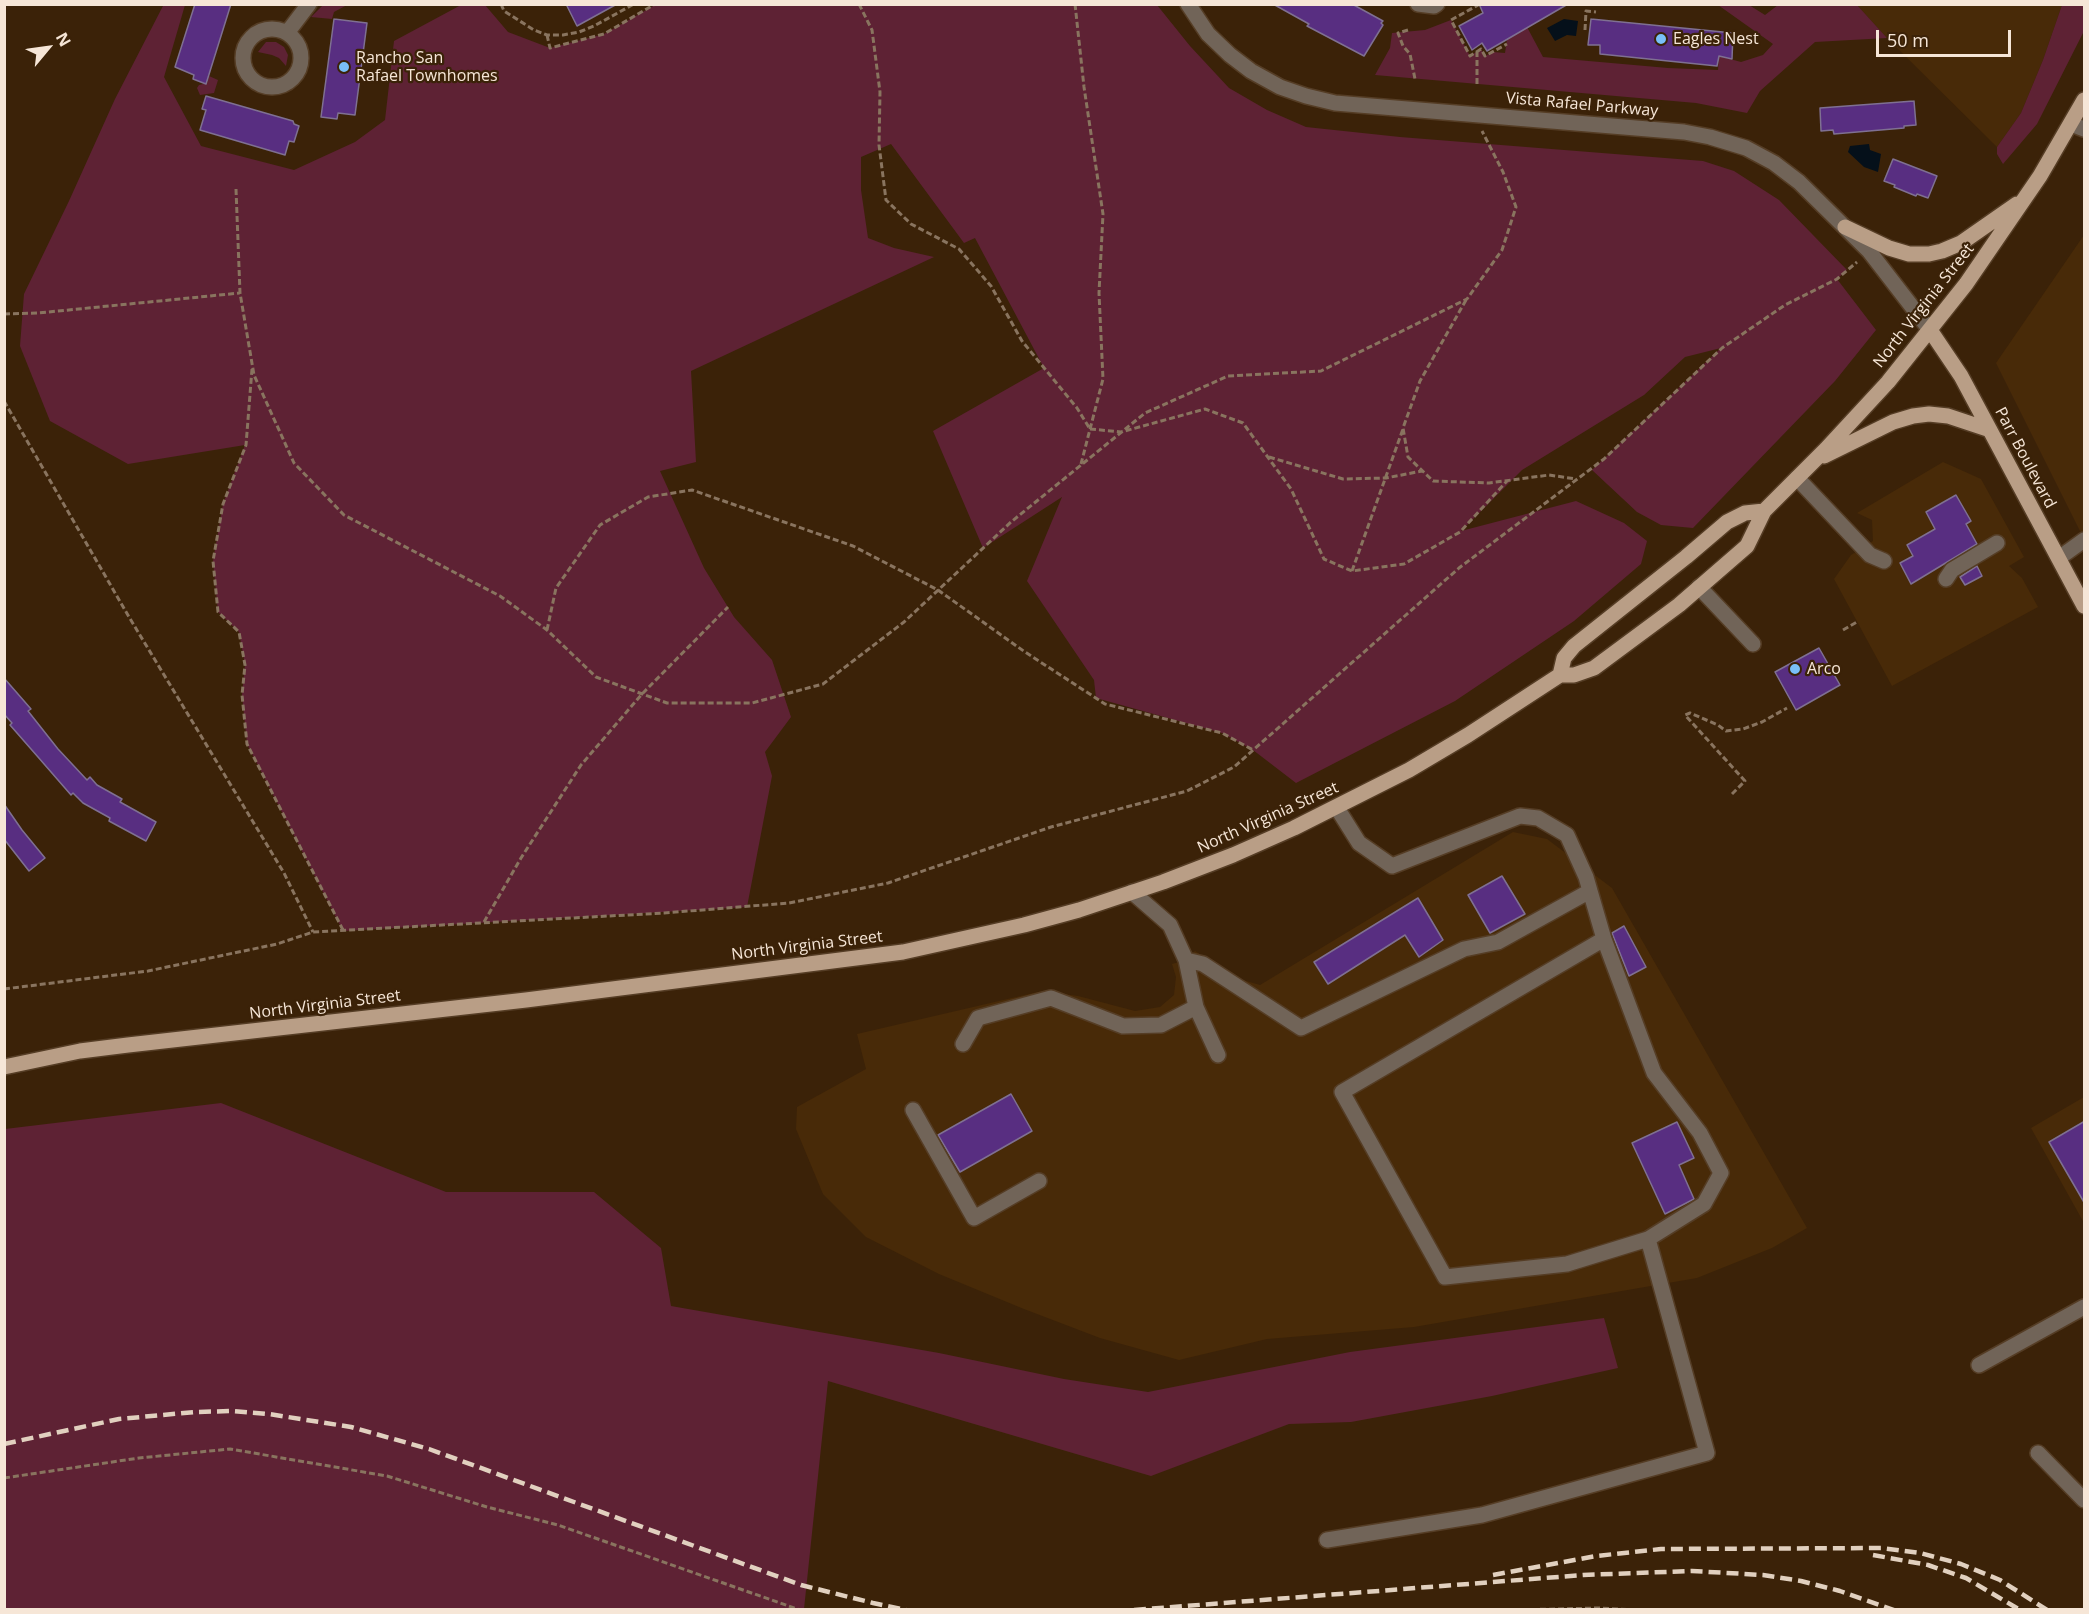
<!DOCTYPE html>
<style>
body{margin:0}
#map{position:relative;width:2089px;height:1614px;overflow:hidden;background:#3b2208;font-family:"Open Sans",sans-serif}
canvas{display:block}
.frame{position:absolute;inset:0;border:6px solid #f6e6d7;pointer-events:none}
.north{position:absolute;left:18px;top:18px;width:60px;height:60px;-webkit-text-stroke:4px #3b2208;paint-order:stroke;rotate:61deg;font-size:16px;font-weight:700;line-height:24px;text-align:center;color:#f6e6d7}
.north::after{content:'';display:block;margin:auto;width:21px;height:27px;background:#f6e6d7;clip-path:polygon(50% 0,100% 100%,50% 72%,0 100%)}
.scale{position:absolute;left:1876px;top:30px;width:135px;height:27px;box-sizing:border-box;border:3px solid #f6e6d7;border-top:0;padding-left:8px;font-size:18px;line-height:21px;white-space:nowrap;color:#f6e6d7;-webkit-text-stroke:4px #3b2208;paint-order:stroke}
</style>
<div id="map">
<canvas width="2089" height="1614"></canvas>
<div class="frame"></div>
<div class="north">N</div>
<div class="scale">50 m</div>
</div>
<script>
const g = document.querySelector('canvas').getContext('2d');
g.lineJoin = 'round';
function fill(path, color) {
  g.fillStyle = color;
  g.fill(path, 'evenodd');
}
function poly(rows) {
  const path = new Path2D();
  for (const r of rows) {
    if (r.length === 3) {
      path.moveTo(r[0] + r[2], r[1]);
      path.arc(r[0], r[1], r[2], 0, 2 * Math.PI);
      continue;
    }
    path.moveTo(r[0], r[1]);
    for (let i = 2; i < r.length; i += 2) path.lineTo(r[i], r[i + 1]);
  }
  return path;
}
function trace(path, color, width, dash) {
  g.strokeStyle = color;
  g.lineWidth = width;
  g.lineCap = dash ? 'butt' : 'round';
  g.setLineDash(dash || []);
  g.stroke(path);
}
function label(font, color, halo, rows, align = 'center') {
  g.font = font + ' "Open Sans",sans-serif';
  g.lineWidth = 4.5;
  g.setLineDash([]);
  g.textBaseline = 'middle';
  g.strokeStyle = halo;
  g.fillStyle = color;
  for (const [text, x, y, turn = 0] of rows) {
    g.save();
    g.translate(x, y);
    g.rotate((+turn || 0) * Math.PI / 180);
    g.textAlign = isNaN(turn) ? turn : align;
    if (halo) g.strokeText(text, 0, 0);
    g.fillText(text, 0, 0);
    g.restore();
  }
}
const built = poly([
 [1857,5,2062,5,2043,60,2021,113,1997,147,1887,38],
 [2084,235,2084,539,1996,363],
 [1943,462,1981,479,2024,557,2009,566,2022,578,2038,607,1892,686,1834,579,1851,555,1873,541,1872,520,1857,513],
 [1513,832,1547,839,1612,888,1807,1228,1772,1248,1697,1278,1414,1327,1267,1339,1179,1360,1100,1338,1024,1309,939,1274,866,1237,823,1194,796,1129,797,1107,866,1069,857,1034,1042,991,1078,996,1135,1011,1160,1007,1174,995,1176,977,1172,964,1186,960,1195,951,1236,978,1260,985],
 [2084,1097,2084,1223,2031,1128]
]);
const green = poly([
 [164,4,185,5,164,77,201,146,294,170,355,142,385,120,394,41,461,5,485,5,508,32,550,48,604,34,655,5,1157,5,1190,46,1229,88,1267,110,1306,127,1400,137,1703,161,1734,171,1779,200,1847,270,1837,279,1876,330,1835,381,1693,528,1661,525,1637,512,1592,470,1721,348,1685,357,1644,395,1522,470,1461,531,1576,501,1624,523,1647,541,1641,564,1574,621,1455,701,1296,783,1253,750,1222,733,1096,698,1094,680,1027,581,1062,497,983,548,933,431,1044,368,975,238,964,243,891,144,861,157,861,190,868,238,894,248,934,257,691,371,696,462,660,471,704,568,734,617,772,660,791,717,765,752,772,776,747,907,343,931,247,744,242,695,245,665,239,632,218,612,213,561,223,504,245,445,128,464,50,421,20,346,24,294,69,201,115,99],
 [323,5,323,4,347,5,334,12,332,19,311,17],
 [1718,5,1749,5,1765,15,1778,5,1857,5,1887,38,1815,42,1760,91,1747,113,1696,103,1375,75,1390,48,1392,33,1425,30,1451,20,1470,56,1481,49,1485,56,1493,52,1505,53,1507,40,1502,31,1527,27,1543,57,1668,68,1718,70,1719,56,1741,62,1763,55,1773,44],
 [2062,5,2084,5,2084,31,2037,124,2003,164,1997,154,1997,147,2021,113,2043,60],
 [266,42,276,42,284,47,288,55,286,66,279,58,272,55,258,52],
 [209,76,218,80,214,93,200,95,197,88,199,85,207,83],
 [221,1103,446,1192,594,1192,661,1248,671,1306,939,1353,1064,1379,1148,1392,1350,1352,1604,1318,1618,1368,1492,1396,1351,1422,1289,1424,1151,1476,828,1381,804,1609,5,1609,5,1129]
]);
const water = poly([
 [1564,19,1578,21,1576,36,1567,35,1555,41,1547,28],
 [1869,144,1870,150,1881,154,1878,172,1864,167,1848,152,1850,146]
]);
const building = poly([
 [195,4,231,4,206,84,193,79,194,75,175,67,195,4],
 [566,4,617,4,577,26,566,4],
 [1273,4,1352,4,1383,21,1381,23,1383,25,1364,56,1307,26,1309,24,1273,4],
 [1479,4,1568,4,1487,51,1482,43,1472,50,1459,26,1483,13,1479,4],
 [334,19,367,23,355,115,338,113,337,119,321,117,334,19],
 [1591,19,1733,33,1732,59,1719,56,1717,66,1600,54,1600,45,1588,45,1591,19],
 [206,96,293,121,294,124,299,126,294,142,289,141,285,155,200,130,206,110,202,109,206,96],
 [1914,101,1916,125,1904,126,1904,128,1834,134,1833,130,1821,131,1820,108,1914,101],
 [1893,159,1937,176,1928,198,1917,194,1916,196,1894,187,1895,185,1884,181,1893,159],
 [1956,495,1971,521,1966,524,1977,544,1911,584,1900,563,1913,556,1907,545,1935,529,1926,512,1956,495],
 [1977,566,1982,576,1965,585,1960,577,1977,566],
 [1819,648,1840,685,1796,710,1775,672,1819,648],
 [4,678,31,709,28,711,58,749,87,780,90,777,97,785,122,799,120,802,156,822,146,841,109,821,110,818,83,803,73,793,71,795,38,757,10,725,12,723,4,714,4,678],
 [4,804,22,830,45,858,29,871,4,839,4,804],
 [1502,876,1525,914,1490,933,1468,895,1502,876],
 [1418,898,1443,940,1419,957,1405,935,1328,984,1314,962,1418,898],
 [1624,926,1646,967,1629,976,1612,933,1624,926],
 [1011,1094,1032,1131,960,1172,938,1135,1011,1094],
 [2085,1121,2085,1204,2049,1142,2085,1121],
 [1677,1122,1694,1158,1679,1165,1694,1199,1665,1214,1632,1143,1677,1122]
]);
const path = poly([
 [501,4,504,11,534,30,547,35,563,35,579,32,594,26,634,4],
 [859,4,872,30,880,92,879,145,886,200,911,224,959,249,991,286,1022,341,1077,408,1090,429],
 [1075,4,1084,87,1103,214,1099,293,1103,379,1081,464],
 [1480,4,1451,20,1470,56,1481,49,1485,56,1507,44],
 [1408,30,1398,33,1403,46,1410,54,1415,79],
 [1585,30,1586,11,1596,12],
 [547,35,550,48,604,34,655,4],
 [1477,84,1477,52],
 [236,189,240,293,254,375,294,463,344,515,500,596,547,630,596,677,667,703,752,703,823,684,904,622,1011,522,1145,413,1228,376,1321,371,1467,299,1502,250,1516,207,1503,172,1482,131],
 [1466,300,1420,381,1403,428,1408,457,1433,481,1489,483,1549,475,1576,479],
 [4,314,38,313,240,293],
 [252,369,246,445,223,504,213,561,218,612,239,632,245,665,242,695,247,744,343,930],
 [4,401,129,617,284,873,313,932],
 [1090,429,1121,432,1205,409,1243,423,1291,489,1324,559,1352,571,1404,564,1460,532,1507,481],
 [1269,457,1343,479,1386,478,1422,471],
 [1352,571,1403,429],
 [547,630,556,588,600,525,648,497,692,490,853,546,938,590,1025,652,1105,704,1222,733,1253,750],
 [1843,630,1857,622],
 [1732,794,1745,781,1685,715,1690,713,1718,725,1726,731,1743,729,1762,722,1787,708],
 [484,922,521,858,581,765,642,694,728,607],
 [4,989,148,971,277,944,313,932,664,913,789,903,888,883,1051,827,1187,791,1234,767,1459,568,1604,459,1722,348,1785,305,1837,279,1857,262],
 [4,1478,139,1458,230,1449,387,1476,487,1507,558,1525,800,1610],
 [1513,1610,1599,1608,1634,1610]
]);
const minor = poly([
 [1188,4,1208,34,1230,55,1251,71,1280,87,1306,96,1335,103,1684,132,1710,137,1746,148,1774,163,1799,182,1869,251,1930,330],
 [1418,4,1434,6,1437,4],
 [272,58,29],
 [287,33,309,4],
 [2071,124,2084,129],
 [1797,478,1870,555,1884,561],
 [2059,558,2084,540],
 [1946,579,1952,570,1997,543],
 [1699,587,1753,644],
 [1337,808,1359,843,1392,866,1520,816,1538,818,1567,835,1586,877,1604,939,1654,1073,1700,1133,1721,1173,1704,1204,1648,1239,1567,1264,1445,1277,1342,1092,1604,939],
 [1186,960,1203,964,1301,1028,1464,949,1498,942,1590,891],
 [1196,1007,1218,1055],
 [963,1044,978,1018,1051,998,1123,1026,1161,1025,1196,1007,1186,960,1170,925,1132,892],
 [913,1110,974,1218,1039,1181],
 [1979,1365,2084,1307],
 [2038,1453,2084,1500],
 [1327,1540,1482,1515,1707,1453,1648,1239]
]);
const major = poly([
 [1845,227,1889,248,1909,254,1929,254,1942,251,1961,243,2017,204],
 [1930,330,1961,376,2084,606],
 [1824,456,1893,422,1913,416,1929,414,1948,416,1990,430],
 [1560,675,1564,658,1574,646,1686,557,1727,522,1745,513,1764,511],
 [4,1067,80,1051,128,1045,526,1000,903,952,1024,925,1079,910,1163,882,1233,855,1294,828,1409,770,1468,735,1560,675,1574,675,1594,668,1679,605,1747,546,1764,511,1826,449,1888,382,1966,284,2040,176,2084,100]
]);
const rail = poly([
 [4,1444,119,1419,195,1412,233,1411,269,1414,351,1427,429,1449,801,1585,873,1603,906,1610],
 [1873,1555,1928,1565,1966,1578,2020,1610],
 [1493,1575,1596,1556,1661,1549,1881,1548,1920,1553,1961,1564,2000,1580,2047,1610],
 [1134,1610,1583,1575,1692,1571,1763,1575,1801,1581,1840,1591,1894,1610]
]);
const markers = [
 [1661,39,6,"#79bff8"],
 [344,67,6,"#79bff8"],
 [1795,669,6,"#79bff8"]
];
const poiNames = [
 ["Eagles Nest",1673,39],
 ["Rancho San",356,58],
 ["Rafael Townhomes",356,76],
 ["Arco",1807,669]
];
const streetNames = [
 ["Vista Rafael Parkway",1582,105,5],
 ["North Virginia Street",1924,306,-52],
 ["Parr Boulevard",2025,458,62],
 ["North Virginia Street",1268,818,-24],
 ["North Virginia Street",807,946,-7],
 ["North Virginia Street",325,1005,-7]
];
fill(built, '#482a08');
fill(green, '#5e2234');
fill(water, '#05101a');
fill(building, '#582e81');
trace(building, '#7f7092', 1.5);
trace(minor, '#553d25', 18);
trace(major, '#553d25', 18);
trace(path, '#89745f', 3, [6, 3]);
trace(minor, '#716458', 15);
trace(major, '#b99e86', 15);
trace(rail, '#e1d0bf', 4.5, [12, 6]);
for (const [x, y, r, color] of markers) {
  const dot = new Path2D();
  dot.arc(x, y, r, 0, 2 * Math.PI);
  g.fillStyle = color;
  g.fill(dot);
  trace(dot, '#3b2208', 2);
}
label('16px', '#f6e6d7', '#3b2208', poiNames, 'left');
label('16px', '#f6e6d7', '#3b2208', streetNames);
</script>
